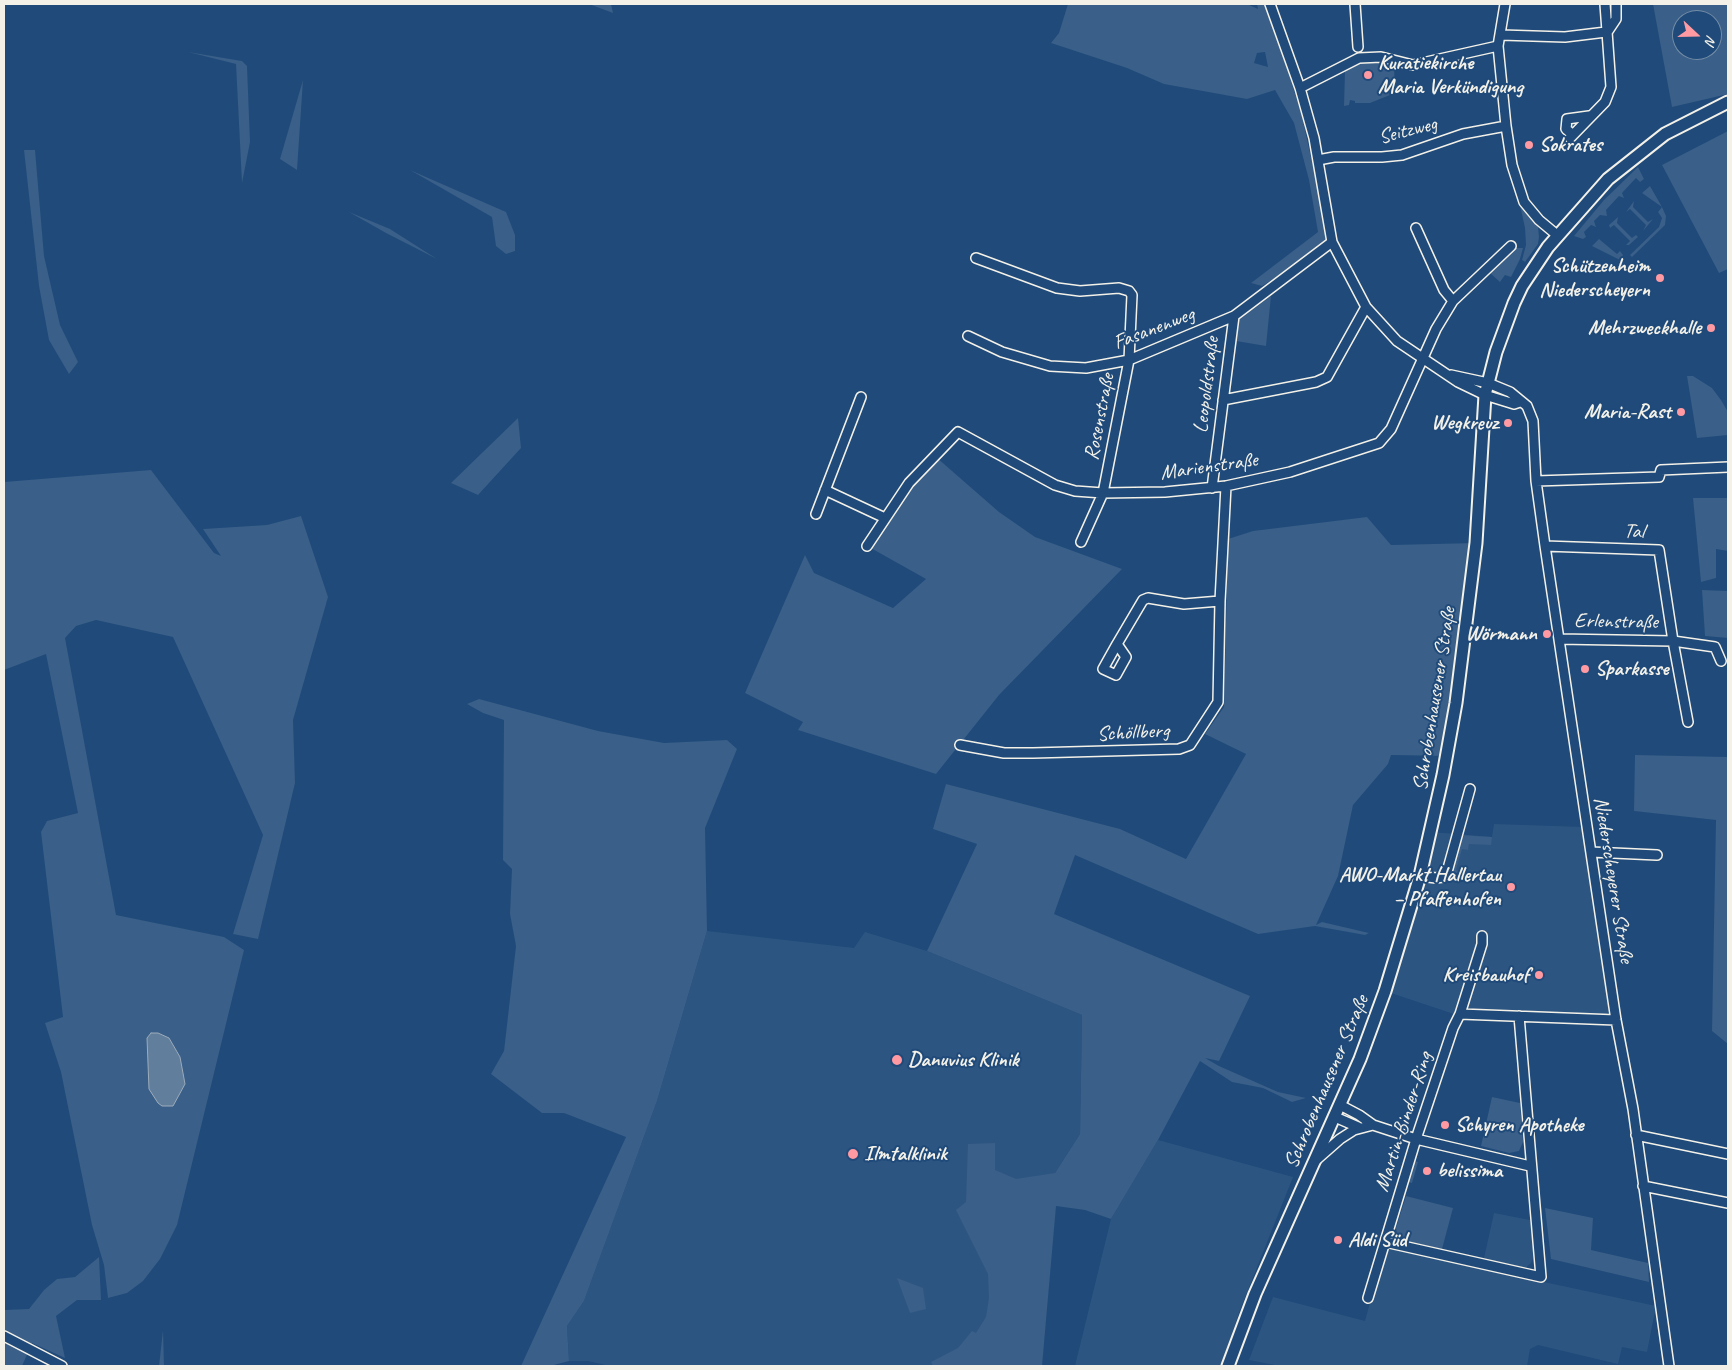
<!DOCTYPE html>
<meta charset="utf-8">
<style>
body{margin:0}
#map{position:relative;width:1732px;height:1370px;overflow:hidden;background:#1f4a7a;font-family:Caveat,sans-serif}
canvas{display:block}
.frame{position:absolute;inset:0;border:5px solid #f4f1e8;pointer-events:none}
.north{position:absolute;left:1672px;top:10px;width:50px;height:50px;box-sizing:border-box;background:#1f4a7a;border:1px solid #748da6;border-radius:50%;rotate:111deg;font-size:14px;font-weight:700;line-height:20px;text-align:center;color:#f4f1e8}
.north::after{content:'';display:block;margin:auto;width:18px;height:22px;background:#ff9aa2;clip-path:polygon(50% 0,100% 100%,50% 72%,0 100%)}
</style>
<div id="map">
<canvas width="1732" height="1370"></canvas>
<div class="frame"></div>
<div class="north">N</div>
</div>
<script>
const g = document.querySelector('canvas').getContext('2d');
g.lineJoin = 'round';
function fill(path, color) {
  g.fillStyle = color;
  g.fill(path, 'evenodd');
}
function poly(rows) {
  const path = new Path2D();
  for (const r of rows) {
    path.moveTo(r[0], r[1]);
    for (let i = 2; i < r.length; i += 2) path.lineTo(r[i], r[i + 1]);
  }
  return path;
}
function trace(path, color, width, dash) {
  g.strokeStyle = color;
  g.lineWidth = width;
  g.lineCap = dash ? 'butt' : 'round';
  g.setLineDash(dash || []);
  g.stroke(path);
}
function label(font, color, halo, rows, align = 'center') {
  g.font = font + ' Caveat,sans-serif';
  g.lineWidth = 4;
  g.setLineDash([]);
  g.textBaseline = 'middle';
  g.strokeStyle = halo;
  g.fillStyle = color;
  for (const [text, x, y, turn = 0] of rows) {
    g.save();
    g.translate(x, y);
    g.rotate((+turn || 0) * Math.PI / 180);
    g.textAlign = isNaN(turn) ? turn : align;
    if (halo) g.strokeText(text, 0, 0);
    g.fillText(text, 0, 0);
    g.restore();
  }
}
const built = poly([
 [1494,824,1584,827,1612,1006,1605,1017,1518,1010,1454,1014,1385,991,1431,832,1492,837],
 [707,931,854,948,865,932,927,951,1082,1015,1080,1134,1055,1173,1005,1366,610,1366,588,1361,569,1361,567,1326,584,1301,657,1101],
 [1158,1140,1293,1177,1240,1310,1221,1366,1075,1366,1111,1219],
 [1494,1213,1530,1220,1534,1255,1531,1263,1525,1268,1484,1258],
 [1385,1248,1656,1306,1647,1352,1622,1347,1618,1364,1538,1345,1530,1349,1527,1366,1280,1366,1249,1360,1273,1297,1365,1321]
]);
const green = poly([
 [589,4,611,4,613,13],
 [1068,4,1247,4,1258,9,1257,4,1266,4,1301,112,1329,239,1308,257,1262,286,1251,283,1318,232,1309,180,1294,123,1275,90,1247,99,1164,84,1127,68,1051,43,1059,33],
 [1265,52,1268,67,1254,63,1257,53],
 [1653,4,1728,4,1728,94,1672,107],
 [1682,20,1712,20,1712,50,1682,50],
 [188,52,242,61,247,66,250,142,242,183,236,64],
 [1375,60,1394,64,1395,93,1370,103,1355,103,1355,101,1350,100,1349,105,1344,106,1345,68,1360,61],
 [303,80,297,170,280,159],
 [1728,131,1728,269,1719,273,1662,165],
 [24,150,35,150,44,256,60,325,78,362,69,374,49,340,39,286],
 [1638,167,1644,179,1640,182,1636,178,1622,193,1624,198,1619,196,1606,210,1607,216,1600,215,1594,221,1596,227,1591,225,1584,232,1586,237,1583,239,1574,236,1604,200],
 [410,170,506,212,515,235,515,251,506,254,496,246,492,217],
 [1650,186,1662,207,1666,216,1665,225,1632,257,1630,255,1659,227,1662,218,1658,212,1662,207,1642,193],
 [1518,196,1528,215,1538,227,1539,237,1538,244,1525,262,1522,260,1526,245,1525,228],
 [1634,201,1633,207,1648,222,1653,219,1643,231,1646,225,1630,209,1626,212],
 [349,212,390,229,437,259,386,233],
 [1618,217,1617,223,1632,238,1636,235,1638,237,1629,245,1626,245,1630,241,1614,225,1610,228,1609,225],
 [1599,239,1617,254,1620,251,1623,255,1620,260,1592,246],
 [1515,248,1523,248,1520,259,1511,277,1505,275,1500,282,1490,273],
 [1271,296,1266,346,1236,341,1239,320],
 [1687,376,1693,376,1712,388,1721,400,1728,412,1728,435,1697,438],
 [518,418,521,448,478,495,451,483],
 [936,457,999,512,1035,537,1122,569,999,695,936,774,798,730,803,722,745,693,805,555,814,573,893,608,926,579,869,547,885,521],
 [151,470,214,553,221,556,203,529,267,525,301,516,328,597,293,720,295,783,258,939,233,934,263,835,173,637,96,620,76,626,65,638,116,915,224,937,244,950,177,1225,160,1259,143,1281,127,1293,108,1298,104,1265,92,1225,61,1072,45,1023,63,1017,41,832,47,821,78,813,46,654,4,670,4,482],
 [169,1038,180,1057,185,1084,173,1106,167,1106,149,1089,150,1061],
 [1693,498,1728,498,1728,551,1716,549,1716,578,1701,582],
 [1367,517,1391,545,1476,543,1447,756,1391,755,1388,764,1353,805,1338,876,1316,925,1322,922,1369,933,1365,935,1315,926,1258,934,1075,855,1054,914,1250,996,1219,1061,1205,1058,1219,1066,1278,1092,1306,1098,1292,1102,1263,1088,1232,1082,1200,1061,1158,1140,1111,1219,1085,1210,1056,1206,1042,1366,933,1366,931,1362,958,1348,972,1331,976,1333,986,1317,989,1298,988,1274,956,1210,966,1202,968,1144,995,1143,995,1170,1016,1179,1055,1173,1080,1134,1082,1015,927,951,977,844,933,829,946,784,1120,829,1186,859,1246,754,1205,734,1224,707,1228,539,1253,531],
 [1702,590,1728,591,1728,638,1705,636],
 [479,699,598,731,664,743,727,740,737,749,705,828,707,931,657,1101,584,1301,567,1326,569,1361,550,1366,521,1366,626,1137,564,1113,542,1113,491,1074,504,1051,516,946,510,914,512,869,503,860,504,720,483,713,467,704],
 [1635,755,1728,757,1728,1044,1712,1031,1716,820,1634,811],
 [1459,835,1492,837,1491,845,1469,844,1468,850,1462,849,1456,870,1462,872,1459,875,1449,876],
 [1492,1097,1520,1103,1523,1142,1519,1151,1509,1153,1481,1146],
 [1414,1161,1418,1162,1412,1183,1408,1182],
 [1406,1196,1453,1208,1442,1249,1402,1240,1397,1235,1396,1228],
 [1545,1208,1593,1218,1591,1250,1648,1263,1649,1282,1551,1259],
 [99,1257,101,1300,77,1300,56,1316,65,1358,32,1343,22,1366,4,1366,4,1310,29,1309,44,1290,57,1279,75,1277],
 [897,1278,923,1288,926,1309,910,1313],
 [163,1330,164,1366,159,1366]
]);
const water = poly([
 [151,1033,158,1033,169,1038,180,1057,185,1084,173,1106,162,1106,158,1103,149,1089,147,1038,151,1033]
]);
const minor = poly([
 [1270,4,1300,88,1314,138,1332,242,1366,307,1397,341,1458,382,1485,395,1514,404,1520,402],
 [1355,4,1358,47],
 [1505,4,1498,46,1506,126,1512,165,1524,202,1539,220,1557,235],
 [1608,31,1616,19,1616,4],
 [1501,35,1565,37,1606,32],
 [1300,88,1359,58,1381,57,1413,65,1498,46],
 [1573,135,1566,129,1567,119,1589,116],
 [1570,138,1605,102,1611,87,1605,4],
 [1318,160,1334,157,1382,157,1402,155,1463,134,1506,126],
 [1416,228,1444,290,1453,301],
 [976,258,1057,288,1080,291,1119,288,1129,291,1132,295,1129,360,1103,493,1081,542],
 [968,336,1002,352,1050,366,1086,368,1129,360,1234,316,1332,242],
 [1451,375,1488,383,1510,392,1527,406,1533,421,1536,481,1545,546,1616,1020,1633,1109,1669,1366],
 [1223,400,1316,382,1327,377,1366,307],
 [1536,481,1659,477,1661,470,1728,467],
 [1212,488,1234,316],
 [825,490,885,518],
 [816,514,861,397],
 [867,546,909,483,958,432,1055,485,1075,491,1103,493,1165,492,1226,486,1290,472,1379,443,1391,429,1436,329,1453,301,1511,246],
 [1545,546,1659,550,1673,641,1715,647,1721,661],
 [1559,639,1673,641,1688,722],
 [1117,644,1143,600,1148,598,1184,604,1220,601],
 [1117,644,1126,657,1116,675,1103,669,1117,644],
 [960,745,1004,753,1033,753,1179,749,1190,745,1218,702,1220,601,1226,486],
 [1591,852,1657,855],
 [1420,876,1436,878,1443,877,1447,872,1470,789],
 [1460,1014,1616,1020],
 [1340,1105,1359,1115,1373,1125,1416,1139,1530,1166],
 [1335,1117,1358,1127],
 [1636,1135,1728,1154],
 [1315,1161,1340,1139,1354,1130,1373,1125],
 [1643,1186,1728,1203],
 [1385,1242,1541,1277,1519,1016],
 [1368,1298,1416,1139,1453,1028,1460,1014,1482,944,1482,936],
 [4,1336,62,1366]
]);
const secondary = poly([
 [1228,1366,1255,1294,1360,1059,1385,991,1420,876,1443,775,1456,703,1476,543,1485,395,1496,352,1514,303,1522,286,1548,247,1608,179,1665,134,1728,102]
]);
const markers = [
 [1368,75,5,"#ff9aa2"],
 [1529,145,5,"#ff9aa2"],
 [1660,278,5,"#ff9aa2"],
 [1711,328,5,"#ff9aa2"],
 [1681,412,5,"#ff9aa2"],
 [1508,423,5,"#ff9aa2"],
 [1547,634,5,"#ff9aa2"],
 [1585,669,5,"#ff9aa2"],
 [1511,887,5,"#ff9aa2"],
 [1539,975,5,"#ff9aa2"],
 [897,1060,6,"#ff9aa2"],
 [1445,1125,5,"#ff9aa2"],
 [853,1154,6,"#ff9aa2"],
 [1427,1171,5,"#ff9aa2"],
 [1338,1240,5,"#ff9aa2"]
];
const poiNames = [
 ["Kuratiekirche",1378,63],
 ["Maria Verkündigung",1378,87],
 ["Sokrates",1539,145],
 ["Schützenheim",1650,266,"right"],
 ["Niederscheyern",1650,290,"right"],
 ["Mehrzweckhalle",1701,328,"right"],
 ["Maria-Rast",1671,412,"right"],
 ["Wegkreuz",1498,423,"right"],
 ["Wörmann",1537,634,"right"],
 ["Sparkasse",1595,669],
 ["AWO-Markt Hallertau",1501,875,"right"],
 ["– Pfaffenhofen",1501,899,"right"],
 ["Kreisbauhof",1529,975,"right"],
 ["Danuvius Klinik",908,1060],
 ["Schyren Apotheke",1455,1125],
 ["Ilmtalklinik",864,1154],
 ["belissima",1437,1171],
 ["Aldi Süd",1348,1240]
];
const streetNames = [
 ["Seitzweg",1408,131,-14],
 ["Fasanenweg",1154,329,-21],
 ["Leopoldstraße",1207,385,-83],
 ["Rosenstraße",1100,417,-79],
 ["Marienstraße",1209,467,-8],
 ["Tal",1634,532,3],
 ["Erlenstraße",1616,622,1],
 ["Schrobenhausener Straße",1435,699,-81],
 ["Schöllberg",1133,733,-3],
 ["Niederscheyerer Straße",1613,880,81],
 ["Schrobenhausener Straße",1327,1082,-67],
 ["Martin-Binder-Ring",1404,1122,-72]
];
fill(built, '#2d5581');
fill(green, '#3a5f88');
fill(water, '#627e9d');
trace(water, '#9cacbb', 1);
trace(minor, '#f4f1e8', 12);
trace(secondary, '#f4f1e8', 15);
trace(minor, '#1f4a7a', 9);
trace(secondary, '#1f4a7a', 11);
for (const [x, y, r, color] of markers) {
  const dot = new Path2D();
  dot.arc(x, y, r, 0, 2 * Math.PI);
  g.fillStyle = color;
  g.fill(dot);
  trace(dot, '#1f4a7a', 2);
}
label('bold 21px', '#f4f1e8', '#1f4a7a', poiNames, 'left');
label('21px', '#f4f1e8', '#1f4a7a', streetNames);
</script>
